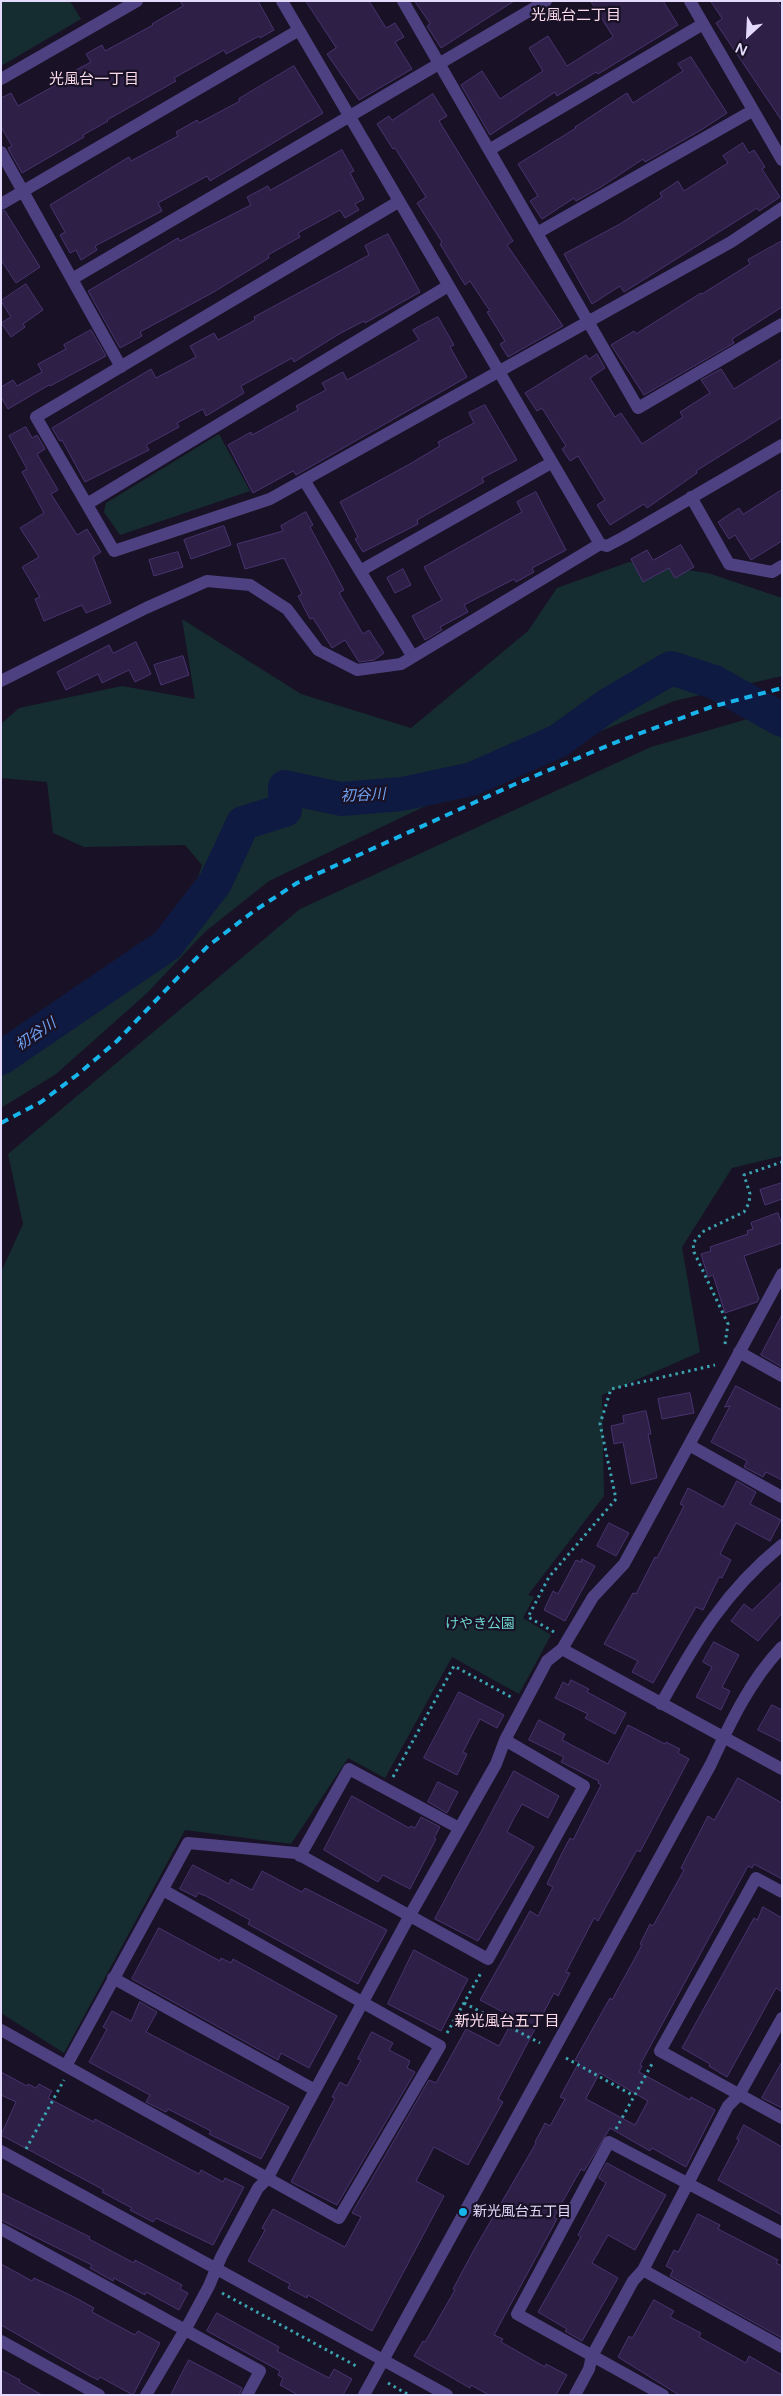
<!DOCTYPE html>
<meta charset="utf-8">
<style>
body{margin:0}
#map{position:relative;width:783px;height:2396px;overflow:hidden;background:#191226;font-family:"Varela Round",sans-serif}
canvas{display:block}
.frame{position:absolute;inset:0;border:2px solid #e3dafc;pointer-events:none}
.north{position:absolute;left:723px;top:10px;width:50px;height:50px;-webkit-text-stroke:4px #191226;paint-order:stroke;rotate:205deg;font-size:14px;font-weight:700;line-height:20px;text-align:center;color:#e3dafc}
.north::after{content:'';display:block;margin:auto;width:18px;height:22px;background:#e3dafc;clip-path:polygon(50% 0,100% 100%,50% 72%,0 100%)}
</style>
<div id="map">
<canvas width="783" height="2396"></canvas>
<div class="frame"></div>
<div class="north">N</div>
</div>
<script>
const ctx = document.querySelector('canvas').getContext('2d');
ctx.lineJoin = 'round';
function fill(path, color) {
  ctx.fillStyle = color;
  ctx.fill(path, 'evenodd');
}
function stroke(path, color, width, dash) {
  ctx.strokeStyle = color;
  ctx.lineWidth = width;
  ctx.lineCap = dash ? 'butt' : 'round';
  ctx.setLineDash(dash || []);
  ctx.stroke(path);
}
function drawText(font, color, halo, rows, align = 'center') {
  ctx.font = font + ' "Varela Round","Noto Sans JP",sans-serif';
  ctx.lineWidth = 4.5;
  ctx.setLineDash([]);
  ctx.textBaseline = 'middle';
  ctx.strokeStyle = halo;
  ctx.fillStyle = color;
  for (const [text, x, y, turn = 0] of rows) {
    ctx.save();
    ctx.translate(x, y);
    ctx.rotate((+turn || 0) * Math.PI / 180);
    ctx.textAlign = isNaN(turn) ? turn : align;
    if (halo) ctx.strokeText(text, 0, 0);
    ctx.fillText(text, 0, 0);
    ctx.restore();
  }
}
fill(new Path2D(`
 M1 1H70L81 19 1 66Z
 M219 434 250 491 120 535 104 512 106 503Z
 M629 562 708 573 782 598V676L674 701 469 785 269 881 206 931 146 994 56 1074 1 1108V1037L93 990 156 943 190 903 202 865 185 845 84 847 53 833 47 782 1 778V724L19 708 122 686 195 699 182 619 301 694 411 728 528 631 557 588Z
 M782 709V1156L732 1168 682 1247 700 1352 602 1395 604 1496 528 1595 534 1597 523 1618 551 1635 519 1694 452 1657 385 1778 348 1758 291 1844 185 1830 64 2053 1 2013V1272L23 1224 8 1154 300 909 651 747Z`), '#152d30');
stroke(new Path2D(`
 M1 1058 167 945 215 883 243 823 285 810V787L341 799 402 794 472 779 558 741 608 705 671 668 714 682 782 720`), '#0f1a42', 34);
const building = new Path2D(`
 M180 1H258L274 30 260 38 259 36 226 54 224 50 174 78 176 81 107 120 108 121 83 135 84 137 22 173 8 148 12 146 1 127V98L11 93 18 106 63 81 61 78 91 62 86 54 102 45 105 51 153 25 152 24 183 6Z
 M306 1H369L386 28 395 23 404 37 395 42 412 69 359 100 327 54 336 48Z
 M415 1H514L441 48 427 26 430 24Z
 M591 1H663L678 25 598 74 596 72 557 96 555 92 490 135 461 85 482 71 500 99 543 71 529 48 548 36 567 66 613 37Z
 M711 1H777L782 8V121L716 23 722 19Z
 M691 57 727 113 701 130 645 162 643 159 601 187 576 201 574 198 542 219 530 201 538 196 518 164 576 128 575 127 627 93 633 103 683 71 678 64Z
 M294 66 323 113 210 181 207 176 158 203 162 211 95 246 97 250 81 260 76 250 70 253 60 235 65 232 50 205 129 157 131 161 178 136 176 132 197 120 199 123 240 101 239 99Z
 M433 94 447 116 439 121 513 241 507 245 563 326 508 357 500 344 505 341 487 312 490 311 470 281 465 285 440 244 442 242 417 203 426 197 395 148 393 149 377 124 389 116 392 120Z
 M743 143 749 153 754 150 765 167 762 169 780 197 759 211 757 208 624 292 620 286 592 304 564 254 620 224 662 197 660 193 678 181 684 191 728 163 723 156Z
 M342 150 354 171 350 173 364 199 355 204 359 210 345 218 340 210 298 233 300 237 268 255 269 258 212 293 140 332 142 336 120 348 88 291 178 238 180 241 251 205 247 197 268 186 270 190Z
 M5 211 40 267 16 283 1 260V212Z
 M388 234 420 292 365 323 364 321 339 334 294 362 292 358 241 386 244 393 206 416 203 409 177 423 179 427 146 445 149 450 85 482 62 440 60 441 52 428 151 369 156 378 196 357 190 346 214 333 218 340 255 320 254 317 369 255 365 246Z
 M782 241V307L732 339 734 343 644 395 611 345 634 331 636 334 701 293 702 294 750 264 748 260Z
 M26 284 43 310 23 324 25 327 11 337 1 323 11 317 1 301Z
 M438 317 454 345 450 347 467 377 296 475 293 471 253 493 228 445 251 432 252 435 298 410 296 406 326 390 322 383 343 372 347 380 419 340 413 330Z
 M91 330 106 356 50 386 49 385 8 409 1 397V387L13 380 17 386 42 372 38 364 66 349 64 345Z
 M597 354 605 368 590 378 615 417 621 413 642 444 683 417 680 412 710 393 701 380 721 369 734 389 782 359V417L696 471 697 473 647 508 644 504 610 525 597 505 605 500 578 456 570 461 562 449 566 446 542 408 537 411 525 393 586 355 589 359Z
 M485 405 517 460 482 478 484 482 417 520 418 524 363 552 355 539 358 537 340 502 408 465 440 446 438 442 474 423 469 413Z
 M26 427 32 438 37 435 45 449 37 454 58 490 51 494 77 535 87 529 101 552 93 557 111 603 86 613 82 605 44 621 35 599 40 597 22 567 39 557 20 528 44 513 22 472 27 469 9 436Z
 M782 490V541L751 560 735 535 729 539 718 522 739 508 743 514Z
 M536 492 566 550 532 568 534 572 516 582 514 579 464 605 468 612 440 627 442 630 425 640 412 616 442 600 424 567 522 512 517 502Z
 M306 512 313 525 310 527 344 590 339 593 363 634 369 630 384 653 374 660 359 662 345 640 332 648 313 618 310 619 298 596 302 594 284 558 245 569 237 544 283 531 281 526Z
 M224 526 231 545 191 559 184 540Z
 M681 545 694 567 675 578 669 568 643 582 631 559 647 550 653 560Z
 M178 552 183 567 154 576 149 560Z
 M403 569 411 585 395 593 387 578Z
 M136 642 151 674 135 682 129 670 102 683 98 674 66 690 57 672 109 645 113 653Z
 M183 656 189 675 161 685 154 665Z
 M782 1183V1199L765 1205 760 1190Z
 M778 1213 782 1225V1243L744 1256 759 1299 757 1302 725 1313 713 1275 708 1277 701 1254 711 1251 710 1247 748 1234 747 1231 753 1229 751 1223Z
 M782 1315V1367L761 1355Z
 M736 1386 782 1410V1480L766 1472 763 1477 744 1467 747 1461 711 1442 730 1406 725 1407Z
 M690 1393 694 1413 662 1419 658 1399Z
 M646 1411 651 1434H648L657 1478 631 1484 623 1442 614 1444 611 1426 624 1423 623 1416Z
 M737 1481 756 1492 750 1504 781 1520 770 1541 736 1523 720 1554 731 1560 722 1578 719 1577 703 1610 696 1607 653 1683 632 1672 638 1661 604 1644 633 1593 636 1594 655 1557 657 1558 684 1506 680 1504 688 1488 723 1507Z
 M609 1523 629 1533 616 1556 597 1546Z
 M582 1559 595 1566 565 1621 544 1610 553 1591 558 1594 576 1560 581 1562Z
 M782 1582V1613L758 1641 731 1621 744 1604 752 1610Z
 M714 1642 739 1655 722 1687 730 1691 721 1710 696 1697 712 1667 703 1662Z
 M571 1680 589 1689 587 1692 626 1713 615 1734 585 1718 588 1714 555 1698 563 1682 568 1685Z
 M459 1692 504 1715 497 1728 480 1719 463 1752 467 1754 457 1775 424 1758Z
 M772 1705 782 1710V1742L758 1730Z
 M539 1720 565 1734 562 1740 608 1764 628 1725 665 1744 666 1742 680 1749 678 1753 689 1759 640 1852 637 1850 598 1921 594 1918 566 1972 570 1973 558 1996 554 1993 498 2099 503 2102 468 2165 434 2147 416 2181 444 2196 372 2331 308 2295 307 2298 288 2288 290 2284 248 2261 265 2230 262 2228 273 2209 345 2247 361 2217 352 2213 429 2080 436 2083 466 2029 499 2046 514 2018 480 2000 530 1911 538 1916 553 1887 547 1884 561 1855 570 1838 573 1840 601 1785 598 1783 599 1781 561 1762 564 1757 529 1740Z
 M514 1771 559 1796 548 1818 522 1804 514 1818 507 1832 534 1847 478 1941 435 1919Z
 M738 1778 782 1803V1879L754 1864 752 1868 748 1866 640 2065 642 2066 639 2072 690 2100 691 2097 715 2110 686 2167 652 2148 650 2151 610 2128 584 2171 581 2169 554 2217 557 2219 494 2335 503 2339 501 2342 545 2367 546 2364 567 2375 556 2395H489L471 2385 470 2388 414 2356 423 2341 425 2342 455 2290 453 2289 475 2248 536 2143 535 2142 545 2123 550 2126 565 2099 560 2097 579 2062 575 2060 610 1998 612 2000 642 1945 640 1944 650 1924 653 1926 684 1870 681 1868 708 1816 714 1820ZM600 2073 648 2101 635 2125 586 2099Z
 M438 1782 458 1792 447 1813 428 1802Z
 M352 1796 409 1828 411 1826 415 1828 421 1817 440 1827 434 1838 436 1839 410 1889 383 1875 378 1882 324 1850Z
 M193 1865 229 1884 231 1879 252 1890 262 1871 302 1892 305 1888 387 1930 358 1984 248 1924 250 1920 206 1896 198 1893 196 1897 180 1889Z
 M763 1907 782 1918V1992L776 1988 727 2077 709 2066 710 2064 682 2048 754 1918 757 1920Z
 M159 1928 220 1961 221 1958 231 1963 233 1959 337 2016 309 2068 281 2053 278 2060 132 1979Z
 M414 1950 468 1979 441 2031 388 2004Z
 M140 2002 157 2012 146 2032 289 2107 261 2159 209 2134 211 2131 168 2109 166 2112 146 2102 150 2095 89 2062 107 2029 103 2027 112 2011 131 2021Z
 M372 2032 393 2043 389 2050 410 2061 407 2068 415 2072 337 2205 291 2182 335 2098 332 2097 340 2082 347 2086 361 2060 358 2059Z
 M782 2062V2108L762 2098Z
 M1 2072 27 2086 28 2084 36 2088 39 2084 52 2091 48 2098 94 2122 95 2119 199 2174 201 2170 223 2182 225 2178 244 2187 213 2245 156 2218 153 2222 130 2210 132 2208 102 2192 104 2190 1 2135 16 2102 1 2095Z
 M744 2125 782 2147V2215L718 2180 739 2140 737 2139Z
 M607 2163 666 2195 635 2250 608 2235 592 2263 618 2278 582 2341 565 2331 567 2329 538 2312 581 2237 578 2235 606 2183 599 2178Z
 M1 2193 90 2237 89 2239 134 2263 135 2260 182 2285 180 2289 188 2293 179 2310 146 2292 145 2295 114 2278 113 2281 90 2268 92 2265 1 2220Z
 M698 2214 720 2225 718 2229 778 2260 776 2263 782 2266V2338L670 2276 673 2270 666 2266 674 2250 678 2252Z
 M1 2264 32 2281 34 2278 72 2296 94 2308 92 2312 135 2335 138 2331 160 2343 133 2395 100 2377 98 2380 88 2375 1 2325Z
 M654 2300 674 2311 670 2317 701 2333 699 2337 746 2363 749 2356 782 2375V2395H679L618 2357 629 2336 632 2338Z
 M217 2313 279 2347 277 2351 329 2378 334 2369 352 2379 343 2395H298L280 2385 283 2378 278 2375 280 2371 207 2331Z
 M189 2360 242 2388 239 2395H171Z
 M1 2370 20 2380 19 2382 42 2395H1Z`);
fill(building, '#2d1f46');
stroke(building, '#493370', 1);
stroke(new Path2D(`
 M725 1344 728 1324 694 1252 693 1243 704 1231 744 1212 749 1203 750 1194 744 1175 782 1162
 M554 1632 528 1617 549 1577 616 1499 600 1424 611 1389 715 1365
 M393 1777 454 1666 511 1697
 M464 2003 540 2043
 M447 2033 482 1971
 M566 2058 634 2096
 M616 2129 653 2062
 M26 2149 64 2080
 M222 2293 358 2367
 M388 2383 409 2395`), '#3ba4b0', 3, [2.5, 4]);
stroke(new Path2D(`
 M282 1 600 544 607 546 624 537 782 445
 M403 1 638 408 782 324
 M690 1 782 160
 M1 79 137 1
 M489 150 703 24
 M1 152 121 367
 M398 202 36 417 114 551 270 499 731 242 782 208
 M1 204 299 30
 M537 233 752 111
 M72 279 546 1
 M304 480 413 657
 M691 497 729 564 772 572 782 566
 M87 504 448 286
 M360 571 551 463
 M1 681 146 608 207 581 250 585 287 609 318 650 357 670 401 664 600 544
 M739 1352 782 1376
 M689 1445 782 1497
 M562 1649 593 1597 624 1564 782 1274
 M661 1704C696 1641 725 1591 782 1545
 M300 1856 349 1769 459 1828
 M782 1892 756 1878 660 2051 782 2118
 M113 1978 315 2090
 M1 2030 339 2218 440 2046 163 1890
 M66 2066 188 1843 296 1853 488 1959 584 1786 505 1740
 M1 2151 447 2395
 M1 2229 260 2371 247 2395
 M643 2270 782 2347
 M1 2341 99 2395
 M146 2395 189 2323 209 2286 221 2257 258 2188 267 2179 410 1915 496 1764 505 1740 547 1661 562 1649 782 1769
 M364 2395 711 1764C730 1723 751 1679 782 1647
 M575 2395 589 2369 592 2356 633 2281 643 2270 728 2106 739 2095 782 2018
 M663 2395 517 2314 609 2142 782 2233`), '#4d4181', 12);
stroke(new Path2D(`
 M1 1123 41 1102 77 1075 117 1041 208 946 254 911 297 883 513 785 614 743 711 707 782 688`), '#17b5eb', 4, [8, 6]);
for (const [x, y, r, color] of [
 [463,2212,5,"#17b5eb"]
]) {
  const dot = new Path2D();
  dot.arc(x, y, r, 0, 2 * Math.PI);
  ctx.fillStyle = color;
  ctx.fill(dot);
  stroke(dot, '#191226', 2);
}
drawText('14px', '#6cd6cc', '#191226', [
 ["けやき公園",480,1624]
]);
drawText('14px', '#e3dafc', '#191226', [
 ["新光風台五丁目",473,2212]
], 'left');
drawText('15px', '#fcdceb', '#191226', [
 ["光風台二丁目",576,16],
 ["光風台一丁目",94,80],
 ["新光風台五丁目",507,2022]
]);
drawText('italic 15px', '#71a3f3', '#191226', [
 ["初谷川",363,796,-3],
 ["初谷川",36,1035,-34]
]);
</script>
